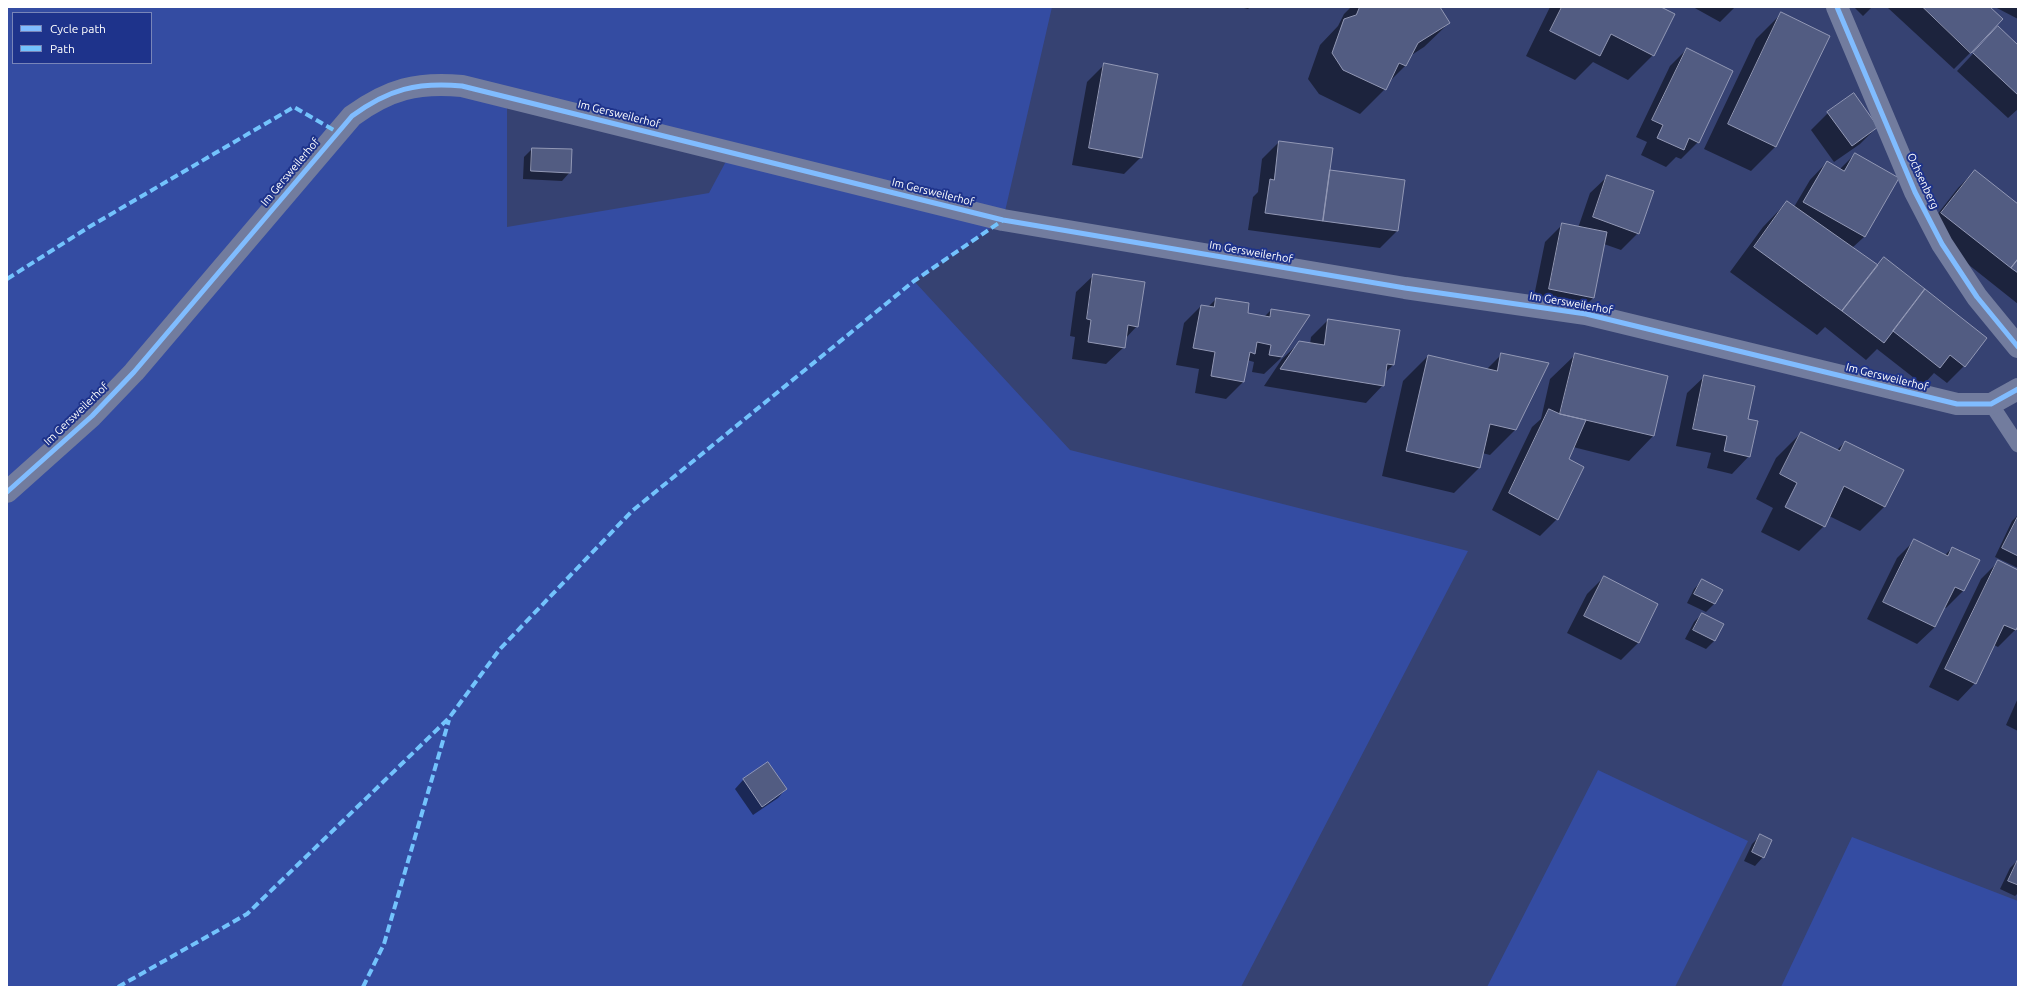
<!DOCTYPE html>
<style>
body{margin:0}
#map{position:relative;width:2025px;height:994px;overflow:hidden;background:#364272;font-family:Ubuntu,sans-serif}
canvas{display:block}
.frame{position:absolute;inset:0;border:8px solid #fff;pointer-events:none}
.legend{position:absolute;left:12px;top:12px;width:140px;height:52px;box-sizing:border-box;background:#1e338b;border:1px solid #7885b9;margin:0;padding:5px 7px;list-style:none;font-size:12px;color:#fff}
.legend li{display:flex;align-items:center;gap:8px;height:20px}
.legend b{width:20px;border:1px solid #7885b9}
</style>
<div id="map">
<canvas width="2025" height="994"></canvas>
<div class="frame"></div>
<ul class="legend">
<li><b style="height:5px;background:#80bcff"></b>Cycle path</li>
<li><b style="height:5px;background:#73c3fd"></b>Path</li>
</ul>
</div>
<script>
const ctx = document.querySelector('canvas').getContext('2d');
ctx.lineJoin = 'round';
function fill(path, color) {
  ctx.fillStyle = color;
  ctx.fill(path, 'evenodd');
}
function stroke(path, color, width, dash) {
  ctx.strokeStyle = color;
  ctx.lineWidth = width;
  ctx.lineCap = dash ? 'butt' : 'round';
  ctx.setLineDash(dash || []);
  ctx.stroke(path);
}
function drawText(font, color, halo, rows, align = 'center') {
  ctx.font = font + ' Ubuntu,sans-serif';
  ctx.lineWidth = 4;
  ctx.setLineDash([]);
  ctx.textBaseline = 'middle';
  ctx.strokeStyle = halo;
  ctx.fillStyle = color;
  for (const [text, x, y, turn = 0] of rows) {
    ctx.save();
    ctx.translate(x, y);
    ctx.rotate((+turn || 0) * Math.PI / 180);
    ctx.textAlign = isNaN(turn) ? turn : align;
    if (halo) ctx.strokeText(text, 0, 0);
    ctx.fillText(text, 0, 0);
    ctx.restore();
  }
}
fill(new Path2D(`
 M7 7H1052L1003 220 914 281 1070 450 1468 551 1241 987H7ZM13 13H151V63H13ZM507 98 731 152 709 193 507 227Z
 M1598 770 1748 841 1675 987H1487Z
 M1852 837 2018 901V987H1781Z`), '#344ca2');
fill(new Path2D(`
 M1240 7H1250L1248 9Z
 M1351 7H1439L1449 23 1424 47 1410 56 1405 66 1389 82 1385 89 1360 114 1319 94 1308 79 1320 45 1338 26 1344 14Z
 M1550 7H1659L1653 55 1628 80 1593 62 1575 80 1526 56Z
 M1693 7H1735L1720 22Z
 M1854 7H1872L1863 16Z
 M1988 7 1971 52 1954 69 1888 8Z
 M1995 7H2018V19Z
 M1781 14 1776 146 1751 171 1704 149 1756 39Z
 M1981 45 2018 46V109L2008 118 1957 71Z
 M1687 49 1698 142 1681 159 1676 157 1666 167 1641 155 1647 142 1636 137 1670 66Z
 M1104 65 1141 157 1124 174 1072 165 1087 82Z
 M1828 113 1877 127 1860 144 1834 162 1811 130Z
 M1279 142 1329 171 1404 181 1397 231 1380 248 1248 230 1253 197 1258 192 1262 159Z
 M532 149 570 172 562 181 523 179 524 157Z
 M1855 154 1898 178 1864 237 1852 248 1964 366 1947 383 1934 373 1923 385 1877 349 1866 360 1825 327 1817 335 1730 272 1763 227 1787 202 1794 207 1810 180 1827 162 1839 170Z
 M1975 171 2018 205V304L1925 230 1958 188Z
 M1608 176 1638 233 1621 250 1604 244 1593 298 1576 315 1532 306 1545 242 1562 225 1578 228 1590 193Z
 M1094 275 1137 326 1125 339 1124 347 1106 364 1072 359 1075 337 1070 336 1076 292Z
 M1216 299 1246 314 1264 317 1271 310 1282 357 1264 374 1252 372 1254 362 1247 360 1243 382 1226 399 1195 393 1199 369 1176 365 1184 323 1201 306 1208 307Z
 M1328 320 1393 365 1385 373 1383 385 1366 403 1264 386 1282 359 1300 342 1310 344 1311 337Z
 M1502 354 1515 430 1490 455 1482 453 1479 468 1454 493 1382 476 1403 381 1428 356 1486 370Z
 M1575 355 1653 436 1629 461 1573 447 1568 459 1557 519 1540 536 1492 510 1532 427 1541 419 1550 379Z
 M1705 376 1746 419 1749 456 1732 474 1707 468 1711 453 1676 446 1687 393Z
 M1801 433 1837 450 1845 442 1885 506 1860 531 1829 516 1824 526 1799 551 1761 532 1773 508 1756 499 1776 458Z
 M2018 515V568L1995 557 2012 521Z
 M1914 541 1945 555 1952 548 1963 591 1946 608 1944 607 1935 627 1917 644 1867 619 1897 558Z
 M1998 562 2018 571V623L2015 630 1998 647 1994 645 1975 683 1958 701 1929 687 1981 579Z
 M1604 577 1657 604 1638 643 1621 660 1567 633 1587 594Z
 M1702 581 1721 590 1714 604 1706 612 1687 603 1694 589Z
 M1702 614 1722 624 1714 641 1706 649 1685 639 1694 622Z
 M2018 698V731L2006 725Z
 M768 763 786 789 778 798 753 815 735 789 743 780Z
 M1760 836 1763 857 1755 866 1744 861 1752 844Z
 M2018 860V893L2015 896 2000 889 2010 868Z`), '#0007');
const building = new Path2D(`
 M1360 7H1440L1450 23 1418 43 1406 66 1399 63 1386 90 1343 70 1332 53 1344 19 1356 15Z
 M1562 7H1661L1675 14 1654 56 1611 34 1600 56 1550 31Z
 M1923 7H1990L2003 19 1971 53Z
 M1781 12 1830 36 1776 147 1728 124Z
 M1998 26 2018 45V95L1973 53Z
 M1687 48 1733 71 1699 143 1689 138 1684 150 1657 138 1663 125 1652 120Z
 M1104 63 1158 74 1142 158 1089 148Z
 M1854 93 1878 127 1852 146 1827 112Z
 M1279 141 1333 148 1323 221 1265 213 1270 179 1274 180Z
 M532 148 572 149 571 173 531 171Z
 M1855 153 1899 178 1865 237 1803 202 1827 161 1844 171Z
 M1330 170 1405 180 1398 231 1323 221Z
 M1975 170 2018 204V259L2011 268 1941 213Z
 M1607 175 1654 191 1639 234 1593 217Z
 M1787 201 1878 265 1842 311 1754 247Z
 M1562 223 1607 232 1594 298 1549 289Z
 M1884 257 1925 289 1884 343 1842 311Z
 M2018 259V273L2011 268Z
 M1093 274 1145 282 1138 327 1128 325 1125 348 1088 342 1091 320 1087 319Z
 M1925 289 1987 338 1965 367 1950 355 1940 368 1893 331Z
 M1216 298 1249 303 1248 313 1270 317 1271 309 1310 315 1282 357 1269 355 1271 345 1257 342 1255 354 1250 352 1244 382 1211 376 1215 352 1193 348 1201 305 1214 307Z
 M1328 319 1400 330 1394 365 1387 364 1384 386 1280 369 1299 341 1324 345Z
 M1501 353 1549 363 1516 430 1490 424 1480 468 1406 451 1428 355 1497 371Z
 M1575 353 1668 376 1654 436 1560 414Z
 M1704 375 1755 386 1748 419 1758 421 1750 457 1724 451 1727 436 1693 429Z
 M1549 409 1560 414 1586 420 1569 459 1584 467 1558 520 1509 493Z
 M1801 432 1840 451 1845 441 1904 470 1885 507 1844 486 1825 527 1785 507 1797 483 1780 474Z
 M2018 516V556L2002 548Z
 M1914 539 1948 556 1952 547 1980 560 1964 591 1955 587 1935 627 1883 602Z
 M1998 560 2018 570V626L2016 630 2004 625 1976 684 1945 669Z
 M1604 576 1658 604 1639 643 1584 616Z
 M1702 579 1723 590 1715 604 1694 594Z
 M1702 613 1724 624 1715 641 1693 630Z
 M768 762 787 789 762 807 743 779Z
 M1760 834 1772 840 1764 858 1752 852Z
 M2018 859V885L2008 881Z`);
fill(building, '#525c82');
stroke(building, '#9298b5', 1);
stroke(new Path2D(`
 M1991 404 2018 445`), '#727c9e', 15);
stroke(new Path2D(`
 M1837 7 1915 192 1942 244 1977 297 2018 347`), '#727c9e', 22);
stroke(new Path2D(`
 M7 492 92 416 134 372 352 116C389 89 417 82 462 86L1003 220 1405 288 1586 314 1957 404H1991L2018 389`), '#727c9e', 22);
stroke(new Path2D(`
 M7 279 89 227 294 107 337 132
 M118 987 247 914 449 718 500 649 632 511 914 281 1003 220
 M363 987 384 944 449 720`), '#73c3fd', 4, [8, 4]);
stroke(new Path2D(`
 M1837 7 1915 192 1942 244 1977 297 2018 347
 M7 492 92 416 134 372 352 116C389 89 417 82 462 86L1003 220 1405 288 1586 314 1957 404H1991L2018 389`), '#80bcff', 5);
drawText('11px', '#fff', '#1e338b', [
 ["Im Gersweilerhof",619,114,14],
 ["Im Gersweilerhof",290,172,-50],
 ["Ochsenberg",1923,181,65],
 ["Im Gersweilerhof",933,192,14],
 ["Im Gersweilerhof",1251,252,10],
 ["Im Gersweilerhof",1571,303,10],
 ["Im Gersweilerhof",1887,377,14],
 ["Im Gersweilerhof",76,414,-44]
]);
</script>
